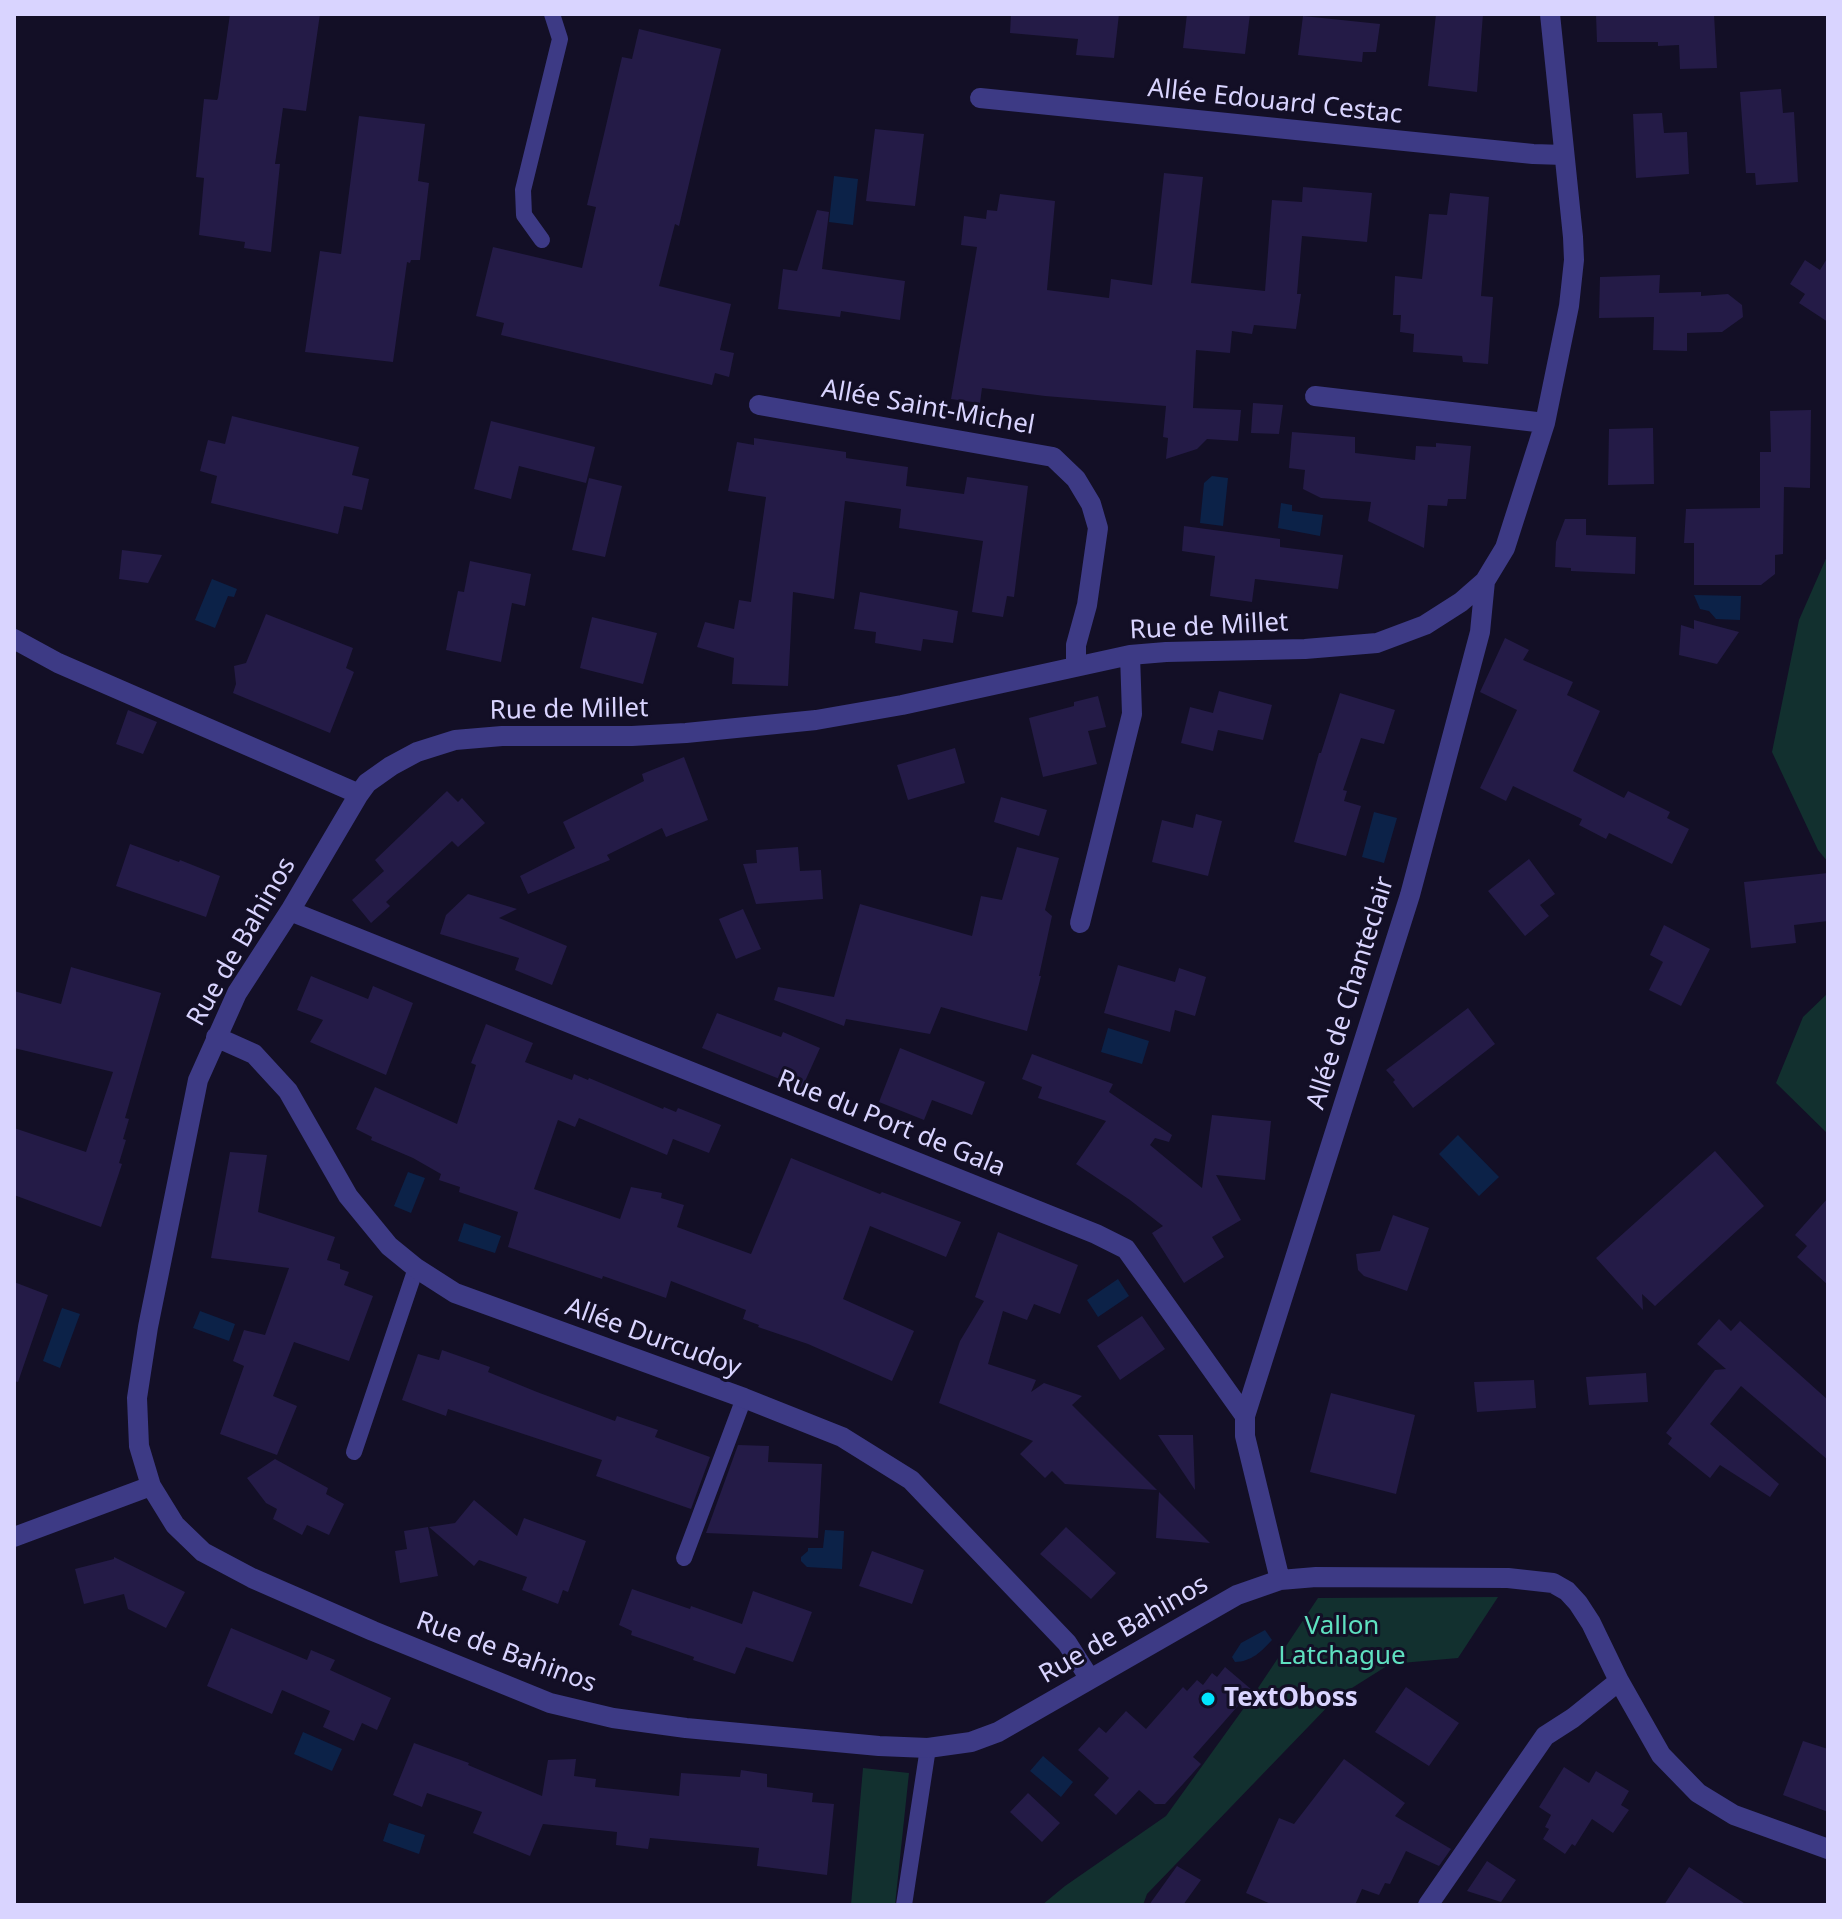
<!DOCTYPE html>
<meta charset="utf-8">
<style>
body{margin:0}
#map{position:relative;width:1842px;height:1919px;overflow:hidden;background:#130f26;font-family:"Noto Sans",sans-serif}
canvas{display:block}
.frame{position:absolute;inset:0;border:16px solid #d9d4ff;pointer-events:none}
</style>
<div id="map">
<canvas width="1842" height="1919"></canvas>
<div class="frame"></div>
</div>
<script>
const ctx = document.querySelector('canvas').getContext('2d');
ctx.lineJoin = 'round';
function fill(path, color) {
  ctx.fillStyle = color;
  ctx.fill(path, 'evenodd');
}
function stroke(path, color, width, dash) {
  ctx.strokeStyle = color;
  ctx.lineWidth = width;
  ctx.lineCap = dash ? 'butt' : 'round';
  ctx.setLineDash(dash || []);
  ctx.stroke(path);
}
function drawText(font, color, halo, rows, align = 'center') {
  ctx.font = font + ' "Noto Sans",sans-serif';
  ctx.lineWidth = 6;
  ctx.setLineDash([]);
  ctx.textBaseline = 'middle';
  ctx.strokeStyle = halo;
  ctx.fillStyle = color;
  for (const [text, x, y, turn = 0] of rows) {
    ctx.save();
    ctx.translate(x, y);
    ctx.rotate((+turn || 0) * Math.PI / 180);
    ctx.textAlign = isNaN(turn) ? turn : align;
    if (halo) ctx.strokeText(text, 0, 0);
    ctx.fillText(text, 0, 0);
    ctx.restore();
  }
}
fill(new Path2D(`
 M1828 554V862L1818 850 1772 752 1799 620Z
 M1828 993V1134L1776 1083 1803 1017Z
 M1498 1597 1458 1658 1390 1664 1336 1698 1147 1894 1143 1905H1042L1065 1886 1166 1816 1254 1694 1318 1598Z
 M863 1768 909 1773 895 1905H851Z`), '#12302f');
fill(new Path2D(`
 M834 176 858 179 853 225 829 222Z
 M1212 476 1228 478 1223 526 1200 523 1204 483Z
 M1281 503 1292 505V511L1323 515 1320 536 1278 528Z
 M212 579 237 589 234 597 228 596 215 628 195 620Z
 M1694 595 1741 596 1740 620 1716 619 1709 611 1700 609Z
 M1374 812 1397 818 1384 863 1362 857Z
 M1108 1028 1149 1041 1142 1064 1101 1052Z
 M1458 1135 1499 1177 1479 1196 1439 1154Z
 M408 1172 425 1178 411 1213 394 1206Z
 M464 1223 501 1236 495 1253 458 1241Z
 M1118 1279 1129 1296 1098 1317 1087 1300Z
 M62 1308 80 1314 60 1368 43 1361Z
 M200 1311 235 1324 229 1341 193 1328Z
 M825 1530 844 1531 842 1569 807 1567 801 1561V1557L808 1551V1548H823Z
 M1265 1630 1272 1640C1262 1651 1251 1662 1235 1662L1232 1657 1241 1643Z
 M303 1732 342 1749 332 1771 294 1754Z
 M1043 1756 1073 1782 1061 1797 1030 1771Z
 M389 1823 425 1835 419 1854 383 1841Z`), '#0c2248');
fill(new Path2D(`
 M230 14H320L306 111 283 108 275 164H280L271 252 244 248 245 242 199 235 204 178 196 177 204 99 217 100 218 98Z
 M1011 14H1119L1114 58 1076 55 1078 39 1010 33Z
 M1187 14H1250L1245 54 1183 48Z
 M1436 14H1483L1477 92 1428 86Z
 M1596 14H1714L1717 68 1680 69 1679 45 1658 46V42H1597Z
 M1303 16 1380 24 1376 52H1363L1362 62 1298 55Z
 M639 29 721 49 679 226 675 224 659 286 731 304 720 350 734 353 729 377 715 373 712 385 501 335 504 323 476 316 493 247 582 268 596 207 587 205 605 130 622 57 632 59Z
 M1781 89 1783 113 1794 112 1798 182 1756 185 1755 173H1746L1740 92Z
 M1662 113 1664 133 1687 132 1689 174 1636 178 1633 114Z
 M359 116 425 124 418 181 429 183 420 260H411L410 263 407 262 393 362 305 352 320 251 341 254Z
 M875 129 924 134 915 206 866 201Z
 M1164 173 1203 177 1191 283 1265 291 1272 200 1302 202 1303 187 1372 193 1367 242 1302 236 1297 294H1301L1296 329 1254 325 1252 334 1232 331 1230 353 1196 350 1193 408 1241 410 1238 441 1207 439 1197 449 1166 459 1168 438 1163 437 1166 406 1045 396 982 388 980 403 951 399 977 247 961 245 964 216 986 219 987 210 997 211 1000 194 1055 201 1047 290 1109 298 1111 279 1152 285Z
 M1450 193 1489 197 1481 296 1493 297 1488 364 1463 362 1462 356 1413 352 1414 334 1400 332 1401 315H1393L1395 276 1422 279 1429 214 1447 215Z
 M817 210 829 212 822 269 905 281 900 320 841 311 840 317 778 309 783 269 797 271Z
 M1828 257V322L1799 303 1805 294 1790 284 1805 260 1820 270Z
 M1660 275 1659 293 1701 292V296L1728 294 1742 305 1743 317 1722 332 1687 333V351L1653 350 1654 317 1599 318 1600 277Z
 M1253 403 1283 405 1279 434 1251 433Z
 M1811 410 1810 488 1784 487 1783 554 1775 555V574L1761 585H1694V543H1684L1686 509 1760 508V452H1771L1770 411Z
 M232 416 359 447 352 475 369 479 362 510 344 506 338 534 211 503 217 476 200 471 208 440 225 444Z
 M491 421 595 447 586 483 519 466 511 499 474 489Z
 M1653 428 1654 484 1608 485 1609 429Z
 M1292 432 1355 437V453L1415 460 1416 446 1436 447V443L1471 446 1466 499H1448L1447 506 1428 505 1424 548 1368 521 1371 502 1321 498 1303 489 1305 470 1289 468Z
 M754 438 846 452V458L908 467 906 486 964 494 967 477 1028 486 1014 597 1007 596 1003 617 972 612 983 541 899 528 901 509 845 501 834 599 793 592 788 686 732 684 734 658 697 647 705 622 734 629 739 600 751 602 766 497 728 491 737 442 754 445Z
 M589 478 622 486 605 557 572 550Z
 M1565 519H1586V535L1636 537 1635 574 1571 571V568L1555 567 1556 542Z
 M1184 526 1280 539V547L1343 555 1338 589 1255 579 1252 602 1210 596 1215 556 1182 551Z
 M122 550 162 555 148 583 119 579Z
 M470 561 531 574 525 606 512 603 501 662 446 650 458 591 464 592Z
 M860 592 958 611 953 643 923 639 921 651 875 643 876 632 854 629Z
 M266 614 353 648 346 668 354 672 330 733 233 693 236 684 234 666 246 663Z
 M592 617 657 633 643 684 580 668Z
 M1694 620 1739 632 1717 664 1679 655 1681 625 1694 629Z
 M1505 638 1529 650 1523 660 1573 682 1567 695 1600 711 1573 771 1624 798 1628 791 1670 812 1667 818 1689 829 1672 864 1609 833 1606 839 1579 825 1582 819 1513 786 1506 801 1480 788 1517 710 1480 692Z
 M1219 691 1272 705 1263 740 1218 730 1213 751 1181 743 1190 707 1213 713Z
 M1340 693 1395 710 1384 744 1361 738 1343 790 1347 791 1344 801 1361 806 1346 856 1294 842 1319 753H1321Z
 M1098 696 1106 727 1088 731 1097 764 1043 777 1029 718 1074 706V702Z
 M128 710 157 722 143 754 116 744Z
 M955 748 965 783 908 800 897 765Z
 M684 757 708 820 666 837 662 828 607 855 610 860 528 894 520 876 575 848 563 822 644 781 642 774Z
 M447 791 458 802 462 798 485 823 458 847 452 841 386 902 390 906 371 923 352 900 384 871 375 860Z
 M1001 797 1047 810 1039 836 994 822Z
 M1196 814 1222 821 1208 876 1152 862 1162 820 1193 828Z
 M130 844 179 862 180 860 220 876 206 917 116 886Z
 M798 847 800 871 821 870 823 899 756 904 743 864 757 863 756 850Z
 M1017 847 1059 858 1045 910 1052 916 1039 976H1041L1027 1031 941 1007 930 1034 846 1019 844 1026 774 1000 778 987 834 997 860 904 972 936 981 896 1002 900Z
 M1529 859 1555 894 1540 905 1549 916 1525 936 1488 891Z
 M1828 873V921L1794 925 1796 943 1751 948 1744 882Z
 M468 894 517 909 499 918 567 946 552 985 515 970 519 958 440 934 446 915Z
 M743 909 761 949 736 959 719 919Z
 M1664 925 1710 949 1681 1006 1649 990 1663 962 1650 955Z
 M1118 965 1175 982 1179 968 1206 977 1195 1016 1175 1010 1170 1032 1104 1013Z
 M71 967 161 993 125 1118 129 1119 123 1139 126 1140 119 1163 122 1164 101 1227 14 1195V1128L86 1152 113 1072 14 1048V991L61 1004Z
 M311 976 368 999 373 986 413 1003 386 1075 310 1042 323 1020 297 1010Z
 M1468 1008 1495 1044 1413 1108 1393 1082 1395 1080 1386 1070Z
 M717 1013 781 1037 783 1032 820 1048 802 1088 702 1048Z
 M486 1024 533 1043 525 1062 572 1080 574 1074 588 1080 589 1078 663 1109 664 1107 676 1112 678 1108 721 1125 709 1153 673 1139 667 1155 579 1118 575 1127 558 1120 534 1189 620 1219 631 1187 662 1193 661 1198 684 1205 677 1227 751 1254 791 1158 880 1194 882 1192 961 1222 946 1257 870 1226 843 1299 914 1331 892 1381 808 1344 758 1327 759 1325 743 1319 746 1310 671 1281 666 1298 603 1276 602 1279 508 1247 518 1212 459 1192 460 1187 439 1180 441 1174 413 1158 371 1140 372 1137 356 1129 375 1087 457 1124 476 1065 471 1063Z
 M900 1048 985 1082 972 1115 932 1100 924 1120 879 1102Z
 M1032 1054 1113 1084 1109 1092 1172 1135 1169 1142 1155 1138 1150 1145 1202 1188 1212 1115 1271 1121 1265 1180 1216 1175 1241 1220 1212 1237 1224 1257 1184 1283 1152 1233 1163 1226 1130 1200 1076 1164 1106 1121 1038 1098 1042 1087 1022 1079Z
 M1715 1151 1764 1206 1655 1306 1642 1294 1643 1310 1596 1258Z
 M230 1152 267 1155 258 1212 335 1237 327 1260 340 1264V1269L349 1272 344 1285 373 1296 349 1361 294 1342 273 1396 297 1406 277 1455 220 1434 244 1366 233 1361 244 1330 265 1335 289 1268 211 1258Z
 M1828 1198V1285L1797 1257 1807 1246 1795 1235Z
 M1393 1215 1429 1228 1407 1291 1364 1276 1358 1270 1356 1254 1380 1251Z
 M998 1232 1078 1265 1060 1314 1034 1304 1027 1320 1003 1311 988 1364 1036 1380 1031 1392 1044 1383 1082 1396 1072 1405 1157 1490 1065 1484 1052 1471 1045 1478 1020 1454 1033 1441 939 1403 960 1341 984 1301 975 1297Z
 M14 1282 48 1295 18 1382 14 1381Z
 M1142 1316 1165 1349 1120 1380 1097 1346Z
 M1719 1319 1731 1331 1740 1321 1828 1400V1460L1741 1386 1710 1424 1779 1484 1770 1497 1720 1465 1710 1478 1668 1444 1672 1438 1666 1433 1715 1370 1726 1369 1697 1344Z
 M442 1350 490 1367 488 1372 537 1392 615 1421 617 1416 658 1430 655 1437 710 1457 691 1509 596 1476 602 1460 448 1409 446 1416 402 1400 418 1354 439 1360Z
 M1646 1373 1648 1402 1589 1405 1586 1377Z
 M1534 1380 1536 1408 1477 1412 1474 1382Z
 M1331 1393 1415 1415 1396 1494 1310 1472Z
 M1158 1435H1193L1195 1490Z
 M738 1445 769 1446 768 1462 822 1464 818 1538 706 1533Z
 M275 1459 328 1488 326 1494 344 1504 329 1535 307 1525 302 1535 273 1519 277 1509 266 1503 247 1478Z
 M1159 1492 1210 1543 1156 1538Z
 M474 1500 517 1536 524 1518 586 1541 568 1592 563 1590 558 1604 522 1590 527 1577 479 1560 474 1566 429 1527 455 1523Z
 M428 1527 438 1576 400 1583 395 1551 407 1549 404 1531Z
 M1066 1527 1116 1573 1091 1599 1040 1554Z
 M872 1551 924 1570 912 1604 859 1586Z
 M114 1557 185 1592 166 1628 128 1609 124 1594 84 1604 75 1569 114 1559Z
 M632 1589 690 1609 691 1606 742 1624 753 1591 812 1612 793 1662 746 1647 735 1674 693 1660 694 1657 631 1635 632 1631 619 1625Z
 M231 1628 307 1660 311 1650 335 1660 330 1670 391 1698 377 1730 362 1723 354 1741 323 1727 330 1711 282 1690 272 1714 207 1686Z
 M1225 1667 1252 1690 1193 1757 1201 1764 1165 1804H1155L1139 1790 1116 1815 1094 1795 1109 1778 1078 1750 1099 1727 1106 1733 1126 1711 1146 1729 1183 1687 1187 1691 1197 1680 1203 1685 1212 1673 1217 1677Z
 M1406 1687 1459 1723 1429 1766 1375 1732Z
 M1803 1741 1828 1749V1812L1783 1795Z
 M414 1743 469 1763 468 1765 542 1796 548 1760 576 1759 574 1776 596 1779 595 1787 679 1796 681 1773 740 1777 741 1770 767 1774V1787L813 1793 812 1802 834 1804 827 1875 757 1866 759 1848 650 1838 648 1849 616 1845 617 1832 543 1824 530 1856 473 1833 482 1812 427 1793 422 1807 393 1795Z
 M1344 1759 1405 1803 1395 1816 1451 1849 1439 1866 1406 1851 1390 1884 1385 1883 1379 1895 1362 1889 1355 1905H1273L1246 1893 1279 1818 1294 1824Z
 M1564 1767 1589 1783 1596 1771 1629 1791 1621 1805 1629 1810 1613 1833 1592 1819 1575 1846 1572 1844 1565 1854 1543 1839 1549 1829 1545 1827 1551 1815 1539 1807Z
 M1028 1793 1060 1823 1042 1842 1010 1812Z
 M1487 1861 1516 1880 1501 1902 1467 1891Z
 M1177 1866 1201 1880 1183 1905H1149Z
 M1689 1867 1747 1905H1664Z`), '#241b47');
stroke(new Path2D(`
 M542 240 524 215 523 190 560 39 552 14
 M354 1452 416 1268
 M684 1558 744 1398
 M904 1905 928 1748`), '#3d3a85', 16);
stroke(new Path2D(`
 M980 98 1533 154 1564 155
 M1315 396 1545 423
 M759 405 1053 457 1076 479 1091 504 1098 528 1087 605 1076 645V666
 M14 639 58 663 359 794
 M290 911 1096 1234 1126 1249 1245 1416V1436L1280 1580
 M1080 923 1132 714 1130 655
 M216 1037 254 1054 288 1091 348 1196 389 1246 416 1268 455 1293 744 1398 842 1437 911 1480 1067 1643 1090 1679
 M1245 1416 1410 895 1480 632 1485 581
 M14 1537 151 1486
 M1619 1681 1661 1755 1698 1793 1734 1815 1828 1849
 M1428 1905 1545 1736 1573 1718 1619 1681 1591 1623 1578 1603 1567 1591 1553 1583 1508 1578 1316 1577 1280 1580 1237 1595 998 1732 971 1742 928 1748 879 1746 686 1728 613 1718 550 1703 373 1631 252 1578 203 1552 175 1525 151 1486 139 1446 137 1398 148 1327 198 1080 237 993 290 911 359 794 367 783 391 766 417 752 455 740 502 736H632L686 733 816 720 902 705 1130 655 1166 652 1305 649 1377 643 1425 625 1461 602 1485 581 1505 548 1545 423 1569 306 1574 260 1573 237 1550 14`), '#3d3a85', 20);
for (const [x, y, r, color] of [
 [1208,1699,8,"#00e5ff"]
]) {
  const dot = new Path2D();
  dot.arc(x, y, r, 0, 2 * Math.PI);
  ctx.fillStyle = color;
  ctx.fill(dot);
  stroke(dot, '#130f26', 3);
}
drawText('26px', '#d9d4ff', '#130f26', [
 ["Allée Edouard Cestac",1275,102,6],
 ["Allée Saint-Michel",928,408,10],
 ["Rue de Millet",1209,627,-3],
 ["Rue de Millet",569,710,-1],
 ["Rue de Bahinos",242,942,-60],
 ["Allée de Chanteclair",1351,993,-73],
 ["Rue du Port de Gala",891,1124,22],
 ["Allée Durcudoy",653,1338,20],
 ["Rue de Bahinos",1124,1630,-30],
 ["Rue de Bahinos",506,1653,20]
]);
drawText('26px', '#5fe0c0', '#130f26', [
 ["Vallon",1342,1627],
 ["Latchague",1342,1657]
]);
drawText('bold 26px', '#d9d4ff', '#130f26', [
 ["TextOboss",1224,1699]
], 'left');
</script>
